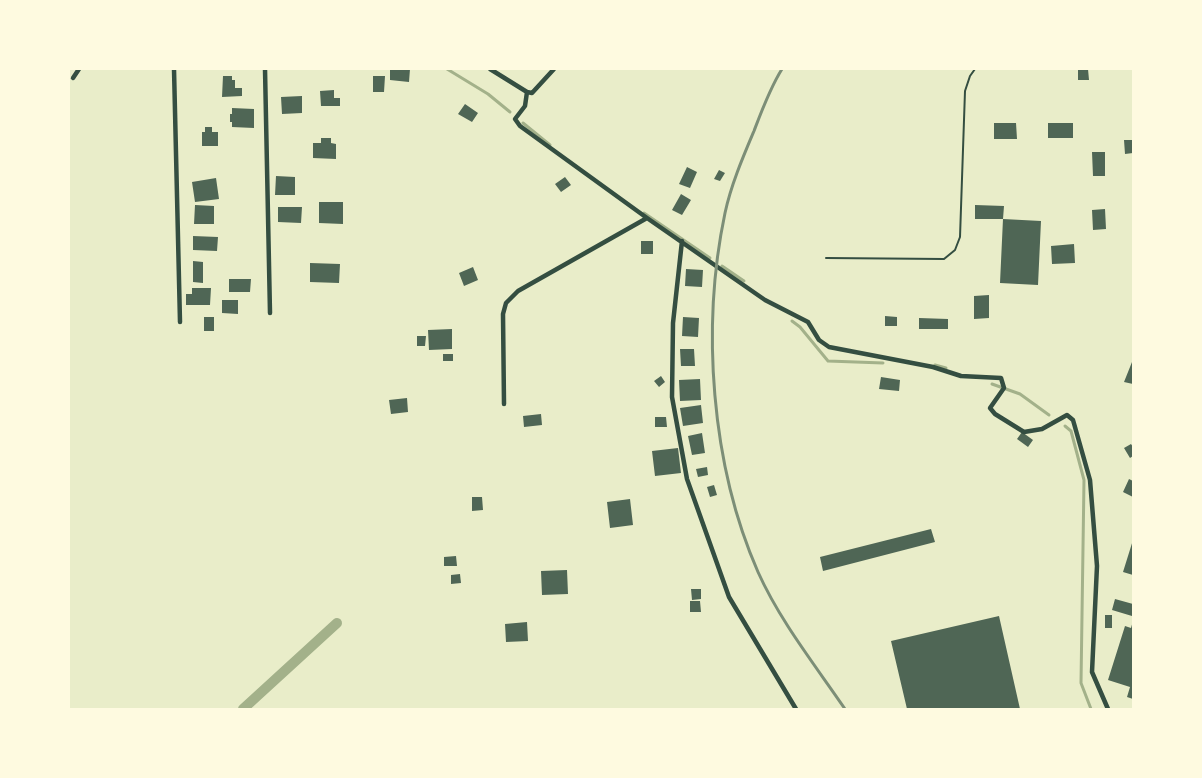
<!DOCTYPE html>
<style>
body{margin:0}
#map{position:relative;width:1202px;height:778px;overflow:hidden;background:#e9edc9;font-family:"PT Sans Narrow",sans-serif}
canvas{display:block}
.frame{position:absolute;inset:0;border:70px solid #fefae0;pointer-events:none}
</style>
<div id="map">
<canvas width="1202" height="778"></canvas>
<div class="frame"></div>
</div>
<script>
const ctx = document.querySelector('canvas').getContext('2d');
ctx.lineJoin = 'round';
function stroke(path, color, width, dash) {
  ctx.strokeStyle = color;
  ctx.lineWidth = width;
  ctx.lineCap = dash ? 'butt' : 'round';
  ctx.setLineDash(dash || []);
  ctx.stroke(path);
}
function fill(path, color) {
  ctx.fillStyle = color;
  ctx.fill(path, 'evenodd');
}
stroke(new Path2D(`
 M447 69 488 94 510 112
 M523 123 550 145
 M644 213 710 258
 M722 266 744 281
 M792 321 800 327 828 361 883 363
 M935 365 946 368
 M992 384 1020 394 1049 415
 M1065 426 1071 431 1084 480 1081 683 1091 709`), '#a3b18a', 3);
stroke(new Path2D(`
 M243 709 337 623`), '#a3b18a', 10);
fill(new Path2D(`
 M390 69H410L409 82 390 80Z
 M1078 69H1088L1089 80H1078Z
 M223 76H232V80H235V88H242V96L222 97Z
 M373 76H385L384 92H373Z
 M334 90V98H340V106H321L320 91Z
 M302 96V113L282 114 281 97Z
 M465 104 478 113 472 122 458 114Z
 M232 108 254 109V128L232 127V122H230V114H232Z
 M994 123H1016L1017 139H994Z
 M1048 123H1073V138H1048Z
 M205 127H212V132H218V146H202V132H205Z
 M321 138H331V143L336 144V159L313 158V143H321Z
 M1124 140H1133V153L1125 154Z
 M1092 152H1105V176H1093Z
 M687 167 697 172 690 188 679 184Z
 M719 170 725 173 720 181 714 179Z
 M276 176 295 177V195H275Z
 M565 177 571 185 561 192 555 184Z
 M216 178 219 199 195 202 192 182Z
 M681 194 691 200 682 215 672 210Z
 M319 202H343V224L319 223Z
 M195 205 214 206V224H194Z
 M975 205 1004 206 1003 219H975Z
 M278 207H302L301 223 278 222Z
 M1105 209 1106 229 1093 230 1092 210Z
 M1003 219 1041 221 1038 285 1000 283Z
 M193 236 218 237 217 251 193 250Z
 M641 241H653V254H641Z
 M1074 244 1075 263 1052 264 1051 246Z
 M193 261 203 262V283L193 282Z
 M310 263 340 264 339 283 310 282Z
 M473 267 478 280 464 286 459 273Z
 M686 269 703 270 702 287 685 286Z
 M229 279H251L250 292H229Z
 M192 288H211L210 305H186V294H192Z
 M989 295V318L974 319V296Z
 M222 300H238V314L222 313Z
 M885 316 897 317V326H885Z
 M204 317H214V331H204Z
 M683 317 699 318 698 337 682 336Z
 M919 318 948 319V329H919Z
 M452 329V349L429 350 428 330Z
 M417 336H426L425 346H417Z
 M680 349H694L695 366H681Z
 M443 354H453V361H443Z
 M1132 362H1133V384L1124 382Z
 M661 376 665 382 659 387 654 381Z
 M881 377 900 380 899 391 879 389Z
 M700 379 701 400 680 401 679 380Z
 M407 398 408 412 391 414 389 400Z
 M701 405 703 423 683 426 680 408Z
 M541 414 542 425 524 427 523 416Z
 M655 417H666L667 427H655Z
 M1022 432 1033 440 1028 447 1017 439Z
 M702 433 705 453 692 455 688 436Z
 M1131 444 1133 447V456L1130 458 1124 448Z
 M678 448 681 473 655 476 652 451Z
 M707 467 708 475 698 477 696 469Z
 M1129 479 1133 481V497L1123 492Z
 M714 485 717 495 710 497 707 487Z
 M472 497H482L483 510 472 511Z
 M630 499 633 525 610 528 607 502Z
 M931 529 935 542 823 571 820 557Z
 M1133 540V575L1123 572Z
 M456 556 457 566H444V557Z
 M567 570 568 594 542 595 541 571Z
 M460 574 461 583 451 584V575Z
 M691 589H701V599L692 600Z
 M1115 599 1133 604 1132 616 1112 610Z
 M690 601H700L701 612H690Z
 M1105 615H1112V628H1105Z
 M999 616 1020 709H907L891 641Z
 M1133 621V676L1132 681 1133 682V699L1127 697 1130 687 1108 680 1125 626 1131 628Z
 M527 622 528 641 506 642 505 624Z`), '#4f6655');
stroke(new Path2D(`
 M826 258 944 259 955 250 960 237 965 91 970 76 975 69`), '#344e41', 2);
stroke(new Path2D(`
 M174 69 180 322
 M265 69 270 313
 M490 69 527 92 532 93 554 69
 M73 78 79 69
 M527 92 525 106 515 119 520 126 647 218 765 300 808 322 819 340 829 347 933 367 961 376 1001 378 1004 388 990 408 995 414 1024 432 1042 429 1067 415 1073 420 1090 480 1097 566 1092 672 1108 709
 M682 241 673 323 672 397 687 479 729 597 796 709
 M504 404 503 314 506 303 518 291 647 218`), '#344e41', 4.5);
stroke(new Path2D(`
 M782 69C770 88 762 110 754 131 743 157 731 185 725 213 701 327 711 465 758 572 780 621 815 665 845 709`), '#7c8e77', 3);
</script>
